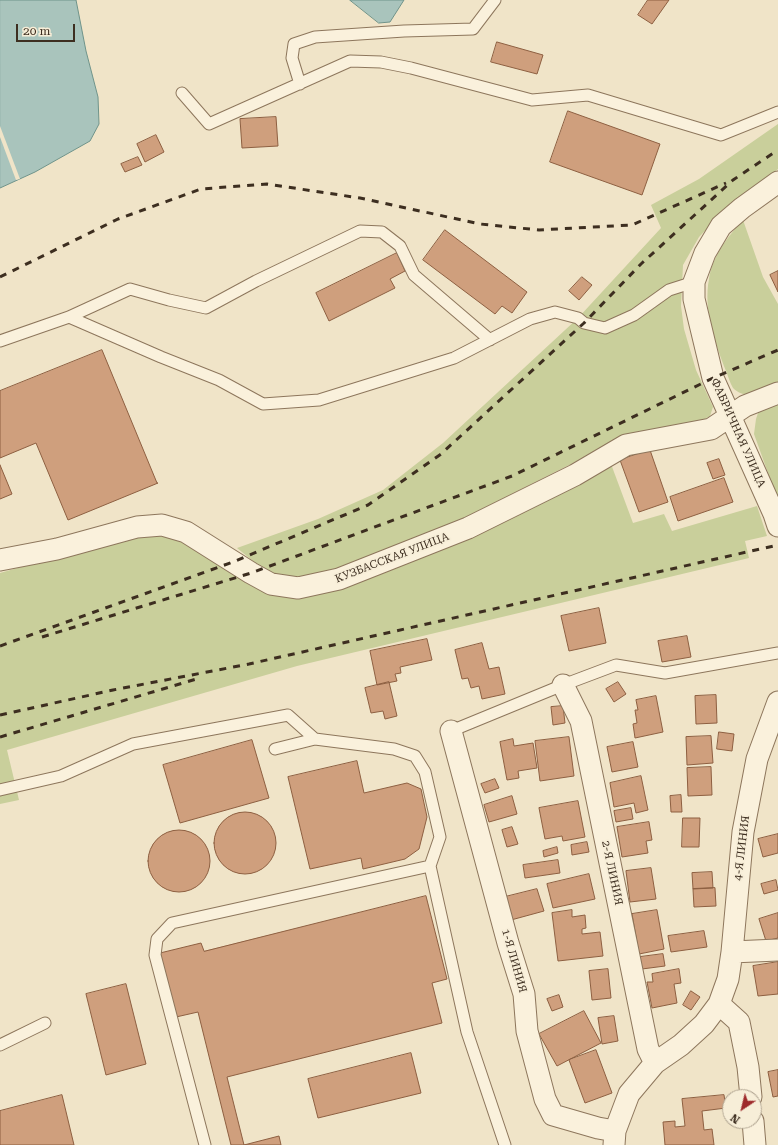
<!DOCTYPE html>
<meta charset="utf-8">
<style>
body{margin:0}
#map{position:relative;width:778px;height:1145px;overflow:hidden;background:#f0e4c8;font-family:"Roboto Serif",serif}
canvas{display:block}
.north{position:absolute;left:722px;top:1089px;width:40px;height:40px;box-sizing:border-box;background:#f7eed8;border:1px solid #ada18e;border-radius:50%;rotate:215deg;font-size:11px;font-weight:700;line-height:16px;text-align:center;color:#3d2e20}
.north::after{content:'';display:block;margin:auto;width:14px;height:18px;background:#9e2a2b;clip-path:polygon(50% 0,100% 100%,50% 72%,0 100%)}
.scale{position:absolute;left:16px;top:24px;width:59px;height:18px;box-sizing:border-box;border:2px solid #3d2e20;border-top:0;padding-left:5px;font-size:12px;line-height:14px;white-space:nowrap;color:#3d2e20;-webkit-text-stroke:3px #f7eed8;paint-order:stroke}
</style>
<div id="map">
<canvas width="778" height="1145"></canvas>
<div class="north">N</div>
<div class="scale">20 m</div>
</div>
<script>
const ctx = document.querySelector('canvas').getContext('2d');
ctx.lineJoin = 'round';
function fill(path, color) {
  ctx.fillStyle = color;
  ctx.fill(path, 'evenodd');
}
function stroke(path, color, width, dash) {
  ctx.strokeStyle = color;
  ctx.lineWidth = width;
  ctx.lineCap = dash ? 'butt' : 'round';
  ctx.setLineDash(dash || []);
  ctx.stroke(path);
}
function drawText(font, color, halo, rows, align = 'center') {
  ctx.font = font + ' "Roboto Serif",serif';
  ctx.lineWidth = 3.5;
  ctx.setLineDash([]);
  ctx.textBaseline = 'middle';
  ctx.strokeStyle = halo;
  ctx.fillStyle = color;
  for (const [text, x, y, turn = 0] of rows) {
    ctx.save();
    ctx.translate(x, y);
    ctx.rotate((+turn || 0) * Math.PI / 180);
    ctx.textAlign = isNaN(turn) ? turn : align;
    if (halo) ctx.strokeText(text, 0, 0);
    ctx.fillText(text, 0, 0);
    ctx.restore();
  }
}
fill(new Path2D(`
 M778 124V169L728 207 699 237 683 265 681 306 684 329 696 370 713 407 710 416 701 421 623 435 573 463 466 517 335 570 299 579 274 576 259 566 237 548 318 519 383 490 443 443 578 318 661 228 651 205 699 179Z
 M743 220 763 277 778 304V386C771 388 756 395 749 395 743 395 737 392 733 388 730 383 728 376 726 371 715 343 703 310 709 279 712 257 728 236 743 220Z
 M778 401V501L754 434 756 419 760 407Z
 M611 464 633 523 664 514 672 531 757 506 767 536 745 541 749 558 297 666 7 750 19 800 0 804V573L109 542 155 535 181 540 296 597Z`), '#c9cf9b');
const water = new Path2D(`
 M0 0H76L86 51 98 97 99 124 90 141 35 172 0 188Z
 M350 0H404L390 22 379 23Z`);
fill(water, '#a9c4bc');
stroke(water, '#6f938a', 1);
fill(new Path2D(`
 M0 126 20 179 16 180 0 137Z`), '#f0e4c8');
const building = new Path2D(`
 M648 0H669L652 24 638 15Z
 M497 42 543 55 537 74 491 62Z
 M568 111 660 144 642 195 550 162Z
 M276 117 278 146 242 148 240 119Z
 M156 135 164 152 145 162 137 144Z
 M138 157 142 165 125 172 121 164Z
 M445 230 527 292 512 313 502 306 495 314 423 260Z
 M397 253 405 271 390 279 395 288 329 321 316 293Z
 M778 271V292L770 275Z
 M582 277 592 285 579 300 569 291Z
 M102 350 157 483H158L68 520 36 443 0 458V391Z
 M650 450 668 502 639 512 620 460Z
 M719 459 725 475 713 479 707 463Z
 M0 465 12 494 0 499Z
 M724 478 733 502 678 521 670 497Z
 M599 608 606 643 569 651 561 616Z
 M687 636 691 657 662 662 658 641Z
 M427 639 432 660 400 667 401 673 395 674 397 681 377 685 370 651Z
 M482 643 489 669 499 667 505 694 482 699 479 686 471 688 468 678 462 679 455 650Z
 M389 682 397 716 385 719 383 711 371 713 365 688Z
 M618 682 626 694 614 702 606 689Z
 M716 695 717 723 696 724 695 696Z
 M656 696 663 732 635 738 633 724 637 723 635 710H638L636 700Z
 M563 706 565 723 553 725 551 707Z
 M719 732 734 734 732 751 717 749Z
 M711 736 713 763 687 765 686 737Z
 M569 737 574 776 540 781 535 741Z
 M513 739 514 746 533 743 537 768 518 771 519 778 507 780 500 742Z
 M252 740 269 798 180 823 163 765Z
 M633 742 638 767 612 772 607 747Z
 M357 761 364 793 407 783 421 789 427 817 419 849 405 859 363 869 361 858 310 869 288 777Z
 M711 767 712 795 688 796 687 768Z
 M641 776 648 810 636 813 634 803 614 807 610 783Z
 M495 779 499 788 485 793 481 784Z
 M681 795 682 812H671L670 796Z
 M512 796 517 814 489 822 484 805Z
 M578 801 585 837 563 841 562 836 545 839 539 808Z
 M631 808 633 819 616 822 614 811Z
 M214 843a31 31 0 1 1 62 0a31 31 0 1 1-62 0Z
 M683 818H700L699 847H682Z
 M649 822 652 840 646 841 648 853 622 857 617 827Z
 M512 827 518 844 507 847 502 830Z
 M148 861a31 31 0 1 1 62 0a31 31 0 1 1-62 0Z
 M778 834V853L763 857 758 839Z
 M587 842 589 852 572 855 571 845Z
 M557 847 558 853 544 857 543 851Z
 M558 860 560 873 525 878 523 865Z
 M651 868 656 899 630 902 626 871Z
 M712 872 713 888 693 889 692 873Z
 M589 874 595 899 553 908 547 884Z
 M776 880 778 890 764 894 761 884Z
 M715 888 716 906 694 907 693 889Z
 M537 889 544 911 511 920 505 897Z
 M426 896 447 979 432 983 442 1023 227 1077 244 1145 279 1136 281 1145H231L198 1012 176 1017 160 953 201 943 204 951Z
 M572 910V917L585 915 586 928 582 929V934L600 932 603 956 558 961 552 913Z
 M657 910 664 949 639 954 632 914Z
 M778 913V938L766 941 759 919Z
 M704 931 707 947 671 952 668 936Z
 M663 954 665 966 642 969 640 957Z
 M778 962V994L758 996 753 966Z
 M608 969 611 998 592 1000 589 971Z
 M679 969 681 983 674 984 677 1003 652 1008 647 982H653L652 974Z
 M126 984 146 1064 106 1075 86 994Z
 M691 991 700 997 691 1010 683 1005Z
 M559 995 563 1007 552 1011 547 999Z
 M584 1011 601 1043 557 1066 539 1034Z
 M614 1016 618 1041 602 1044 598 1018Z
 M596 1050 612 1093 585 1103 569 1060Z
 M411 1053 421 1093 318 1118 308 1079Z
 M778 1070V1096L773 1097 768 1072Z
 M62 1095 74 1145H0V1111Z
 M724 1095 726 1108 702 1111 704 1130 712 1129 714 1145H665L663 1122 675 1121V1127L685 1126 682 1099Z`);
fill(building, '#cf9f7d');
stroke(building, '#8d5f41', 1);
const service = new Path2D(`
 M300 84 292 58 294 44 315 37 404 31 473 29 495 0
 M182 93 209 124 350 61 381 62 411 68 532 100 588 95 721 135 778 112
 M69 317 161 357 219 380 263 404 319 400 454 358 530 319 555 312 578 318 584 323 605 328 634 315 669 290 694 282
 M0 341 69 317 130 289 169 300 206 308 256 281 360 231 382 232 400 246 414 275 490 340
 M451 731 563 685 616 665 665 673 778 653
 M275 749 315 739 394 749 415 756 425 772 440 837 430 866
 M0 790 61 776 133 744 288 715 315 739
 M0 1045 45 1023
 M205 1145 155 955 157 939 172 923 430 866 467 1032 505 1145`);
const minor = new Path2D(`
 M778 182 742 208 721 226 705 253 694 282V299L713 378 774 514 778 526
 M0 560 57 549 137 527 162 525 186 532 251 573 271 584 298 588 339 579 468 528 575 475 626 445 711 429 745 406 778 393
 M563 685 581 721 648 1049 655 1063
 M451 731 508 943 524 994 527 1031 545 1099 553 1115 598 1128 615 1131
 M732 952 778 950
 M719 1004 739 1022 748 1067 751 1097
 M753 1121 755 1145
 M614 1145 615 1131 629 1094 655 1063 681 1045 704 1024 719 1004 728 979 732 952 743 832 757 759 778 702`);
stroke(service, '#8d765c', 13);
stroke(minor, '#8d765c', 23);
stroke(service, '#faf1dc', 11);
stroke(minor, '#faf1dc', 21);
stroke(new Path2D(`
 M0 277 118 219 201 189 267 184 360 198 480 224 539 230 632 225 726 183
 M42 637 251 573 512 476 713 378 778 350
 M0 646 233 562 368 505 441 454 584 323 641 264 733 180 778 150
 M0 715 113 690 249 664 778 545
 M0 737 200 678`), '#3d2e20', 3, [7, 7]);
drawText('11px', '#3d2e20', '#f7eed8', [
 ["ФАБРИЧНАЯ УЛИЦА",738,433,66],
 ["КУЗБАССКАЯ УЛИЦА",392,558,-21],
 ["4-Я ЛИНИЯ",742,848,-83],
 ["2-Я ЛИНИЯ",612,873,78],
 ["1-Я ЛИНИЯ",514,961,74]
]);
</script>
